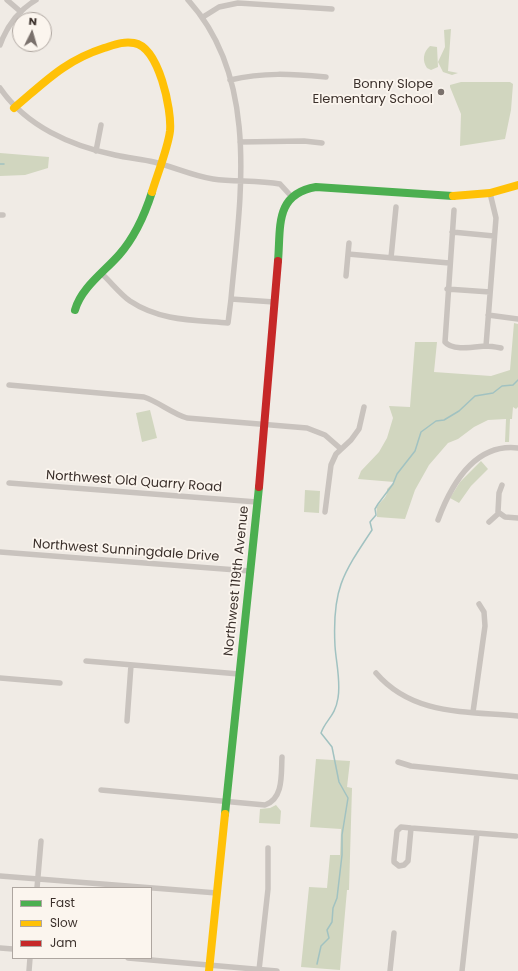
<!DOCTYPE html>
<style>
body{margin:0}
#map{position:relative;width:518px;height:971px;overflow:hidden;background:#f0ebe5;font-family:Poppins,sans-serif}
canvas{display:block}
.legend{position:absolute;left:12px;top:887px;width:140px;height:72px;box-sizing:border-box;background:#fbf5ee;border:1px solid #aea6a0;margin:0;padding:5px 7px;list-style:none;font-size:12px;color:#3b302b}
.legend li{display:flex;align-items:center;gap:8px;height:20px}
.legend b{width:20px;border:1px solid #aea6a0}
.north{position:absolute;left:12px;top:12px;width:40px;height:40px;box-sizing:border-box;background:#fbf5ee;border:1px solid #aea6a0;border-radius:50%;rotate:5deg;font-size:11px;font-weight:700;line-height:16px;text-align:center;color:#3b302b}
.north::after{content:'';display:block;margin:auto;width:14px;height:18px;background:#7a716c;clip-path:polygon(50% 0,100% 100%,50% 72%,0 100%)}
</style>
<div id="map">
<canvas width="518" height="971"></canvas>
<ul class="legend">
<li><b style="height:5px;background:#4caf50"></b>Fast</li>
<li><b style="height:5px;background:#ffc107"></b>Slow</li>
<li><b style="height:5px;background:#c62828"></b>Jam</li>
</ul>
<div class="north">N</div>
</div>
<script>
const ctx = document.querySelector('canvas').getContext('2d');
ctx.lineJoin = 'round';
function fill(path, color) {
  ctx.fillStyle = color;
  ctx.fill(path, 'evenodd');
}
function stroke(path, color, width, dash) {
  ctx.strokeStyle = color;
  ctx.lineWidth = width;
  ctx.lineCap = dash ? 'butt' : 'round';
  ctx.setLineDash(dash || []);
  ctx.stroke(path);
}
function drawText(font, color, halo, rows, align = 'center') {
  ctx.font = font + ' Poppins,sans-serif';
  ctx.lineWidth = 3.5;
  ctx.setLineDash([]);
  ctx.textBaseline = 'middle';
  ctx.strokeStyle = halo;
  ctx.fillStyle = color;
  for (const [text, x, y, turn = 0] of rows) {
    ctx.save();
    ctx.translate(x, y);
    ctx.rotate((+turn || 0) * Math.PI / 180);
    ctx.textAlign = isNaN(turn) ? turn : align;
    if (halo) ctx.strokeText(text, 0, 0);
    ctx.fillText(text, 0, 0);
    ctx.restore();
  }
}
fill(new Path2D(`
 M451 29 448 71 458 73 452 75 443 72 438 62 445 47 444 30Z
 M430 46 437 47 438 67 431 70 427 68C422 61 423 52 430 46Z
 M461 82H510L513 84 511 110 505 139 460 146 461 114 450 87V85Z
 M0 153 49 157 48 168 25 175 0 176Z
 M514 323 518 324V407L516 409 513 407 512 419H510L509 442H505L506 419 488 420 474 427 458 439 448 443 429 465 415 490 405 519 377 517C377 513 376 511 377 507 381 500 388 498 387 489L394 482 358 479 361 471 379 452 387 438 393 418 389 406 410 407 415 342H437L434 372 491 376 510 370Z
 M150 410 157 438 142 442 136 413Z
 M481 461 488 469 471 486 459 503 450 498 460 482Z
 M305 490 320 491 319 513 304 512Z
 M316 759 350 761 347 787 352 788 349 890H347L340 970 301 967 309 887 327 888 330 855H340L341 829 310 827Z
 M276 805 281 811 280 824 259 823 260 809 270 808Z`), '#d1d6bf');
stroke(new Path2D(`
 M0 164H4
 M317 964 321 946 329 938 327 930 332 922 333 908 337 898 342 855V835L348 798 339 782 332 747 321 733C326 719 335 717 338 698 341 682 336 662 335 646 332 590 342 575 372 530L370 522 376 515 375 509 378 504 393 484 397 474 415 451 421 432 436 421 444 420 459 411 475 396 493 393 502 386 513 385 518 380`), '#a1c2c1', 1.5);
stroke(new Path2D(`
 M7 0 21 12
 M188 0C261 80 240 200 231 299
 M203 17 219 7 238 3 332 9
 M0 45C7 26 19 10 36 0
 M230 80C264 72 292 74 326 77
 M0 88C26 126 71 146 115 155 128 158 141 159 154 162 174 167 193 176 213 179 235 182 258 180 280 184L291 196
 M240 142 304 141 322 143
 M96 151 101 125
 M454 210 445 342C452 351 474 347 485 346 490 346 496 347 501 348
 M0 215H3
 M452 232 494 236
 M348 254 449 263
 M391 258 396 207
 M101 273C111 282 120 294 130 301 160 321 194 320 228 323L231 299 274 302
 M346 276 349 243
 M447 289 490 292
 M488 315 518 319
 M486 346 496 218 490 193
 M9 385 144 397C159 402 171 413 187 418L307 428 325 435 341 449
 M9 483 257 502
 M502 485 499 493 498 512 505 517 518 518
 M325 512 331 465 336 454 351 440 359 429 364 407
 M438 520C451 485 475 443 518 448
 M489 522 499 513
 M0 552 250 571
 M86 661 239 674
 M376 673C413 716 466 711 518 716
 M0 678 60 683
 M473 712 485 626 484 612 479 604
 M127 721 131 665
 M398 762 411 766 518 777
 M101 790 265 805C284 799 281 773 282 757
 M411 828 408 861 404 865 399 866 394 862V859L397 831 401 827 411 828 516 836
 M0 876 217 893
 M37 888 41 841
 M0 948 13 949
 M128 958 277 971
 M259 970 268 889V848
 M29 971 30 958
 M390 971 394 933
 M462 971 477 833`), '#c9c3be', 5.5);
stroke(new Path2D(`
 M278 261C281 228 274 194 316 187L453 196
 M75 310C81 288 104 272 119 255 134 238 145 214 152 192
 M225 814 259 487`), '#4caf50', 8);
stroke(new Path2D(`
 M14 108C45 82 64 61 104 48 114 45 123 41 134 43 159 47 172 110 170 131 168 148 157 175 152 192
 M453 196 490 193 518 185
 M209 971 225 814`), '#ffc107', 8);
stroke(new Path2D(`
 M259 487 278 261`), '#c62828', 8);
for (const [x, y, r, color] of [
 [441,92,4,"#7a716c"]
]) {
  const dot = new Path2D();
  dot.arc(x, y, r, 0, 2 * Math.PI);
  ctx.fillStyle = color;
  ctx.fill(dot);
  stroke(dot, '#fbf5ee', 1.5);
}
drawText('13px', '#3b302b', '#fbf5ee', [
 ["Bonny Slope",433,85],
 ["Elementary School",433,100]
], 'right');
drawText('13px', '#3b302b', '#fbf5ee', [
 ["Northwest Old Quarry Road",134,482,4],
 ["Northwest Sunningdale Drive",126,551,4],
 ["Northwest 119th Avenue",237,581,-84]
]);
</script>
